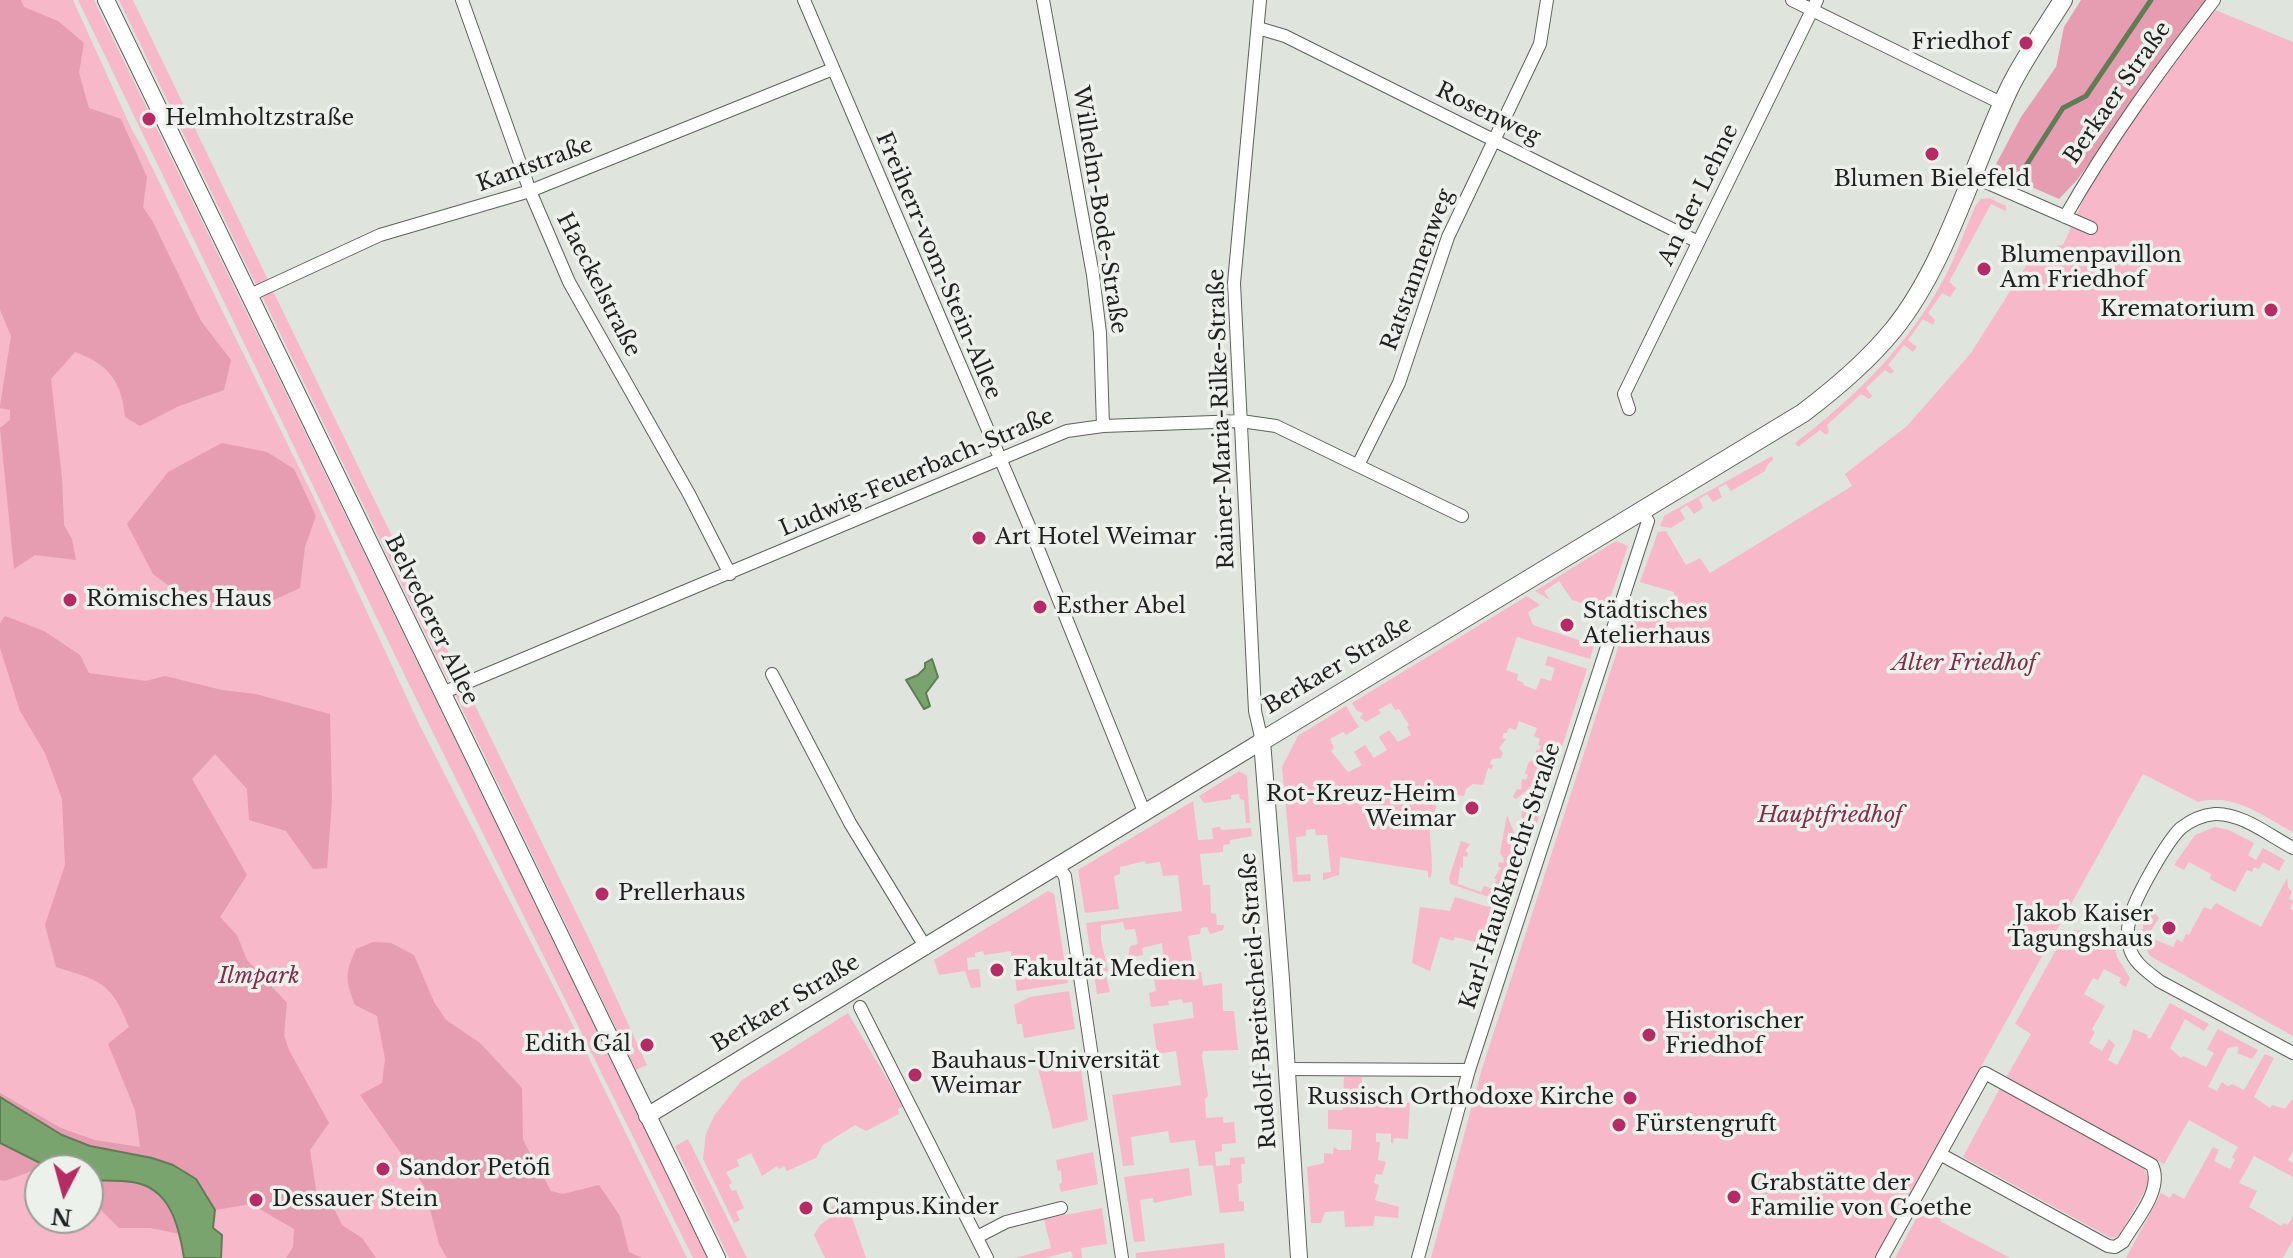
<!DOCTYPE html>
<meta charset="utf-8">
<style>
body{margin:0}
#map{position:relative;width:2293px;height:1258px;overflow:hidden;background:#dfe4dd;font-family:"Libre Baskerville",serif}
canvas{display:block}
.north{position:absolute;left:24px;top:1154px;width:80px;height:80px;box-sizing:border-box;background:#ecf1eb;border:2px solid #9a9e99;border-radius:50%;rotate:186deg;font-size:22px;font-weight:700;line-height:32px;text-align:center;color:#1f211e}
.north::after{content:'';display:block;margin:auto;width:28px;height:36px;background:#b62b64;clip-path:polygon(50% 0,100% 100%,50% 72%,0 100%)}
</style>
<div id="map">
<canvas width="2293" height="1258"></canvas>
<div class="north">N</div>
</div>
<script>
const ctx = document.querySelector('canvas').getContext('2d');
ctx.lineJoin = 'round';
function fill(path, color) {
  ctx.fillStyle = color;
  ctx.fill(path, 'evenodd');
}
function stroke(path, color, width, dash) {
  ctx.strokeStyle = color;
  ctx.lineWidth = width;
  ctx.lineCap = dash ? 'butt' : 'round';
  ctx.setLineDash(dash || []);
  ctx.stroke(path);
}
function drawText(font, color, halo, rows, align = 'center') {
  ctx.font = font + ' "Libre Baskerville",serif';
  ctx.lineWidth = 7;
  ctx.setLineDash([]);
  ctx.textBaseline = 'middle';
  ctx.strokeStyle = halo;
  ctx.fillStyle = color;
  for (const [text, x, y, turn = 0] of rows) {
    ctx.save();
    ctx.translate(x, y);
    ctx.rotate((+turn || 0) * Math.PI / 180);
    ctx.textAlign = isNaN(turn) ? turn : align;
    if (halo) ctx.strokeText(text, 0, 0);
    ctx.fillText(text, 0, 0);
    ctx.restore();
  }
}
fill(new Path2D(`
 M0 0H73L132 130 143 149 315 500 419 724 561 1001 687 1258H0ZM40 1170H88V1218H40Z
 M78 0H94L708 1258H693L403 672Z
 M119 0H133L269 282 257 287Z
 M2213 9 2293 42V832C2263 816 2234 792 2198 802L2143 774 1875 1258H1431L1481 1072 1627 620 1676 602 1674 592 1640 582 1658 532 1666 531 1686 565 1700 558 1710 573 1852 486 1845 474 1907 426 1971 353 2031 258 2044 259 2056 246 2063 245 2100 163Z
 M1989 198 2006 206V211L1991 204 1949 282 1956 288 1950 297 1942 293 1928 313 1935 320 1933 325 1923 319 1908 340 1917 347 1913 352 1904 345 1888 365 1894 371 1891 374 1885 370 1866 388 1872 396 1869 399 1861 394 1827 425 1829 432 1826 435 1820 430 1798 447 1795 443C1857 396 1915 339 1950 267 1959 247 1967 225 1976 205L1981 199Z
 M273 291 459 674 448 680 262 296Z
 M1772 456 1773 460 1768 464 1765 471 1731 491 1726 484 1718 488 1722 497 1713 502 1707 494 1699 499 1703 508 1694 514 1687 505 1680 510 1685 519 1671 528 1660 526 1664 516Z
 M1616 541 1628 546 1606 610 1572 600 1559 581 1544 591 1550 600 1535 591Z
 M1527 596 1540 605 1528 612 1533 625 1594 645 1590 659 1517 637 1506 670 1518 674 1517 680 1524 683 1523 685 1536 690 1541 678 1551 681 1555 668 1545 665 1548 656 1587 669 1550 784 1533 785 1516 799 1513 797 1517 789 1521 790 1522 779 1526 780 1528 775 1525 773 1529 762 1536 760V750L1539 751 1541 746 1538 745 1540 739 1534 736 1537 728 1519 721 1516 730 1509 728 1507 733H1504L1502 738 1506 739 1499 748 1503 753 1501 758 1492 759 1490 764 1493 765 1492 769 1488 768 1483 785 1473 784 1466 789 1464 796 1438 792 1433 824 1430 825C1429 842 1434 860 1431 878L1428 877V871L1340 857 1339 875 1323 880V873L1331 872 1327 835H1316L1315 829 1306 830V836L1296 837 1298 875 1310 874 1311 881 1293 882 1282 767 1298 736 1346 706 1359 727 1346 735 1343 732 1330 739 1334 748 1331 751 1348 772 1362 765 1354 752 1365 745 1374 758 1387 750 1379 737 1389 730 1398 742 1411 735 1407 727 1409 725 1399 709 1395 710 1391 703 1378 710 1381 713 1366 722 1360 718 1363 713 1357 711 1352 703Z
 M466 687 592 945 647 1065 636 1070 454 692Z
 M1239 771 1247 776 1250 823H1246L1244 800 1240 799 1239 794 1231 795V799L1204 803 1199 796Z
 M1547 793 1531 840 1521 827 1522 810 1535 795Z
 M1193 801 1198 840 1213 839 1212 828 1220 827 1221 830 1251 828 1252 836 1230 840V844L1223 845V852L1200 854 1203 885H1210L1211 913 1216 914 1217 925H1224L1223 930 1210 934 1207 927 1201 928 1200 934 1188 936 1194 972H1201L1203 986 1222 983 1223 1011H1234L1238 1050 1203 1051 1202 1056 1208 1096 1205 1099 1206 1118 1223 1117V1123L1234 1122 1236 1143 1222 1144V1151L1215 1152 1216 1166 1230 1165V1158L1244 1157 1245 1164H1241L1242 1183 1238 1184 1239 1201 1244 1202V1211L1220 1213 1213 1165 1199 1166 1195 1140 1170 1143 1168 1131 1131 1137 1134 1165 1123 1166 1112 1095 1181 1085 1176 1051 1157 1054 1153 1024 1194 1018 1192 1002 1183 1003 1182 999 1168 1001 1169 1005 1151 1007 1149 993 1156 991 1151 962 1155 961 1156 965 1164 963 1162 943 1142 948 1143 955 1128 958 1130 946 1138 944 1135 929 1125 930 1123 922 1101 925V940L1108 971 1105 972 1110 992 1097 994 1086 923 1182 911 1178 875 1163 876 1160 862 1146 864 1145 861 1120 867V874L1114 876 1119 909 1085 913 1078 870Z
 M1507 815 1517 840 1527 849 1510 902 1507 903 1450 884 1449 878 1461 841 1470 844 1465 851 1468 853 1467 857 1463 856V868L1460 867 1458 884 1481 892 1484 886 1491 888 1497 880 1494 878 1501 868 1498 866 1499 862 1503 863 1504 859 1500 853Z
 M2215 827 2229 830 2254 843 2248 855 2256 860 2263 848 2285 860 2279 871 2263 862 2259 869 2254 867 2252 872 2247 870 2235 892 2210 879 2211 874 2189 862 2184 870 2174 865 2195 835Z
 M2287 878 2288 887 2292 892 2289 899 2293 901 2290 909 2293 910V1036L2150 956C2140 938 2140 927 2150 908L2159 918 2150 932 2151 938 2173 947 2177 939 2182 942 2186 934 2189 935 2204 907 2211 910 2216 903 2261 927Z
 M1048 891 1054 894 1068 983 1017 991 1015 978 1021 977 1019 965H1013L1011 951 984 955 983 951 975 953V957L967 958 968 970 979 969 981 987 971 988 965 971 939 975 934 960Z
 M1455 897 1503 911 1507 916 1495 952 1482 949 1483 944 1455 937 1453 941 1440 937 1430 971 1412 963 1420 907 1450 911Z
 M2074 930 2083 931 2115 948 2117 957 2130 978 2126 987 2119 983 2121 978 2104 969 2098 980 2093 978 2084 994 2105 1006 2092 1029 2095 1032 2089 1043 2102 1051 2109 1039 2115 1045 2108 1060 2117 1065 2131 1039 2133 1029 2148 1035 2147 1037 2150 1039 2170 1003 2209 1024 2204 1031 2185 1019 2170 1048 2181 1058 2184 1056 2206 1067 2214 1053 2207 1049 2218 1029 2258 1050 2252 1059 2237 1053 2239 1048 2237 1046 2228 1048 2208 1087 2217 1091 2222 1082 2228 1086 2232 1084 2244 1090 2265 1054 2274 1058 2254 1097 2270 1108 2272 1105 2285 1109 2293 1098V1151L2288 1160 2293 1164V1177L2254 1156 2239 1183 2257 1191 2249 1207 2281 1226 2284 1223 2288 1225 2293 1216V1240L2283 1258H2126L2161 1193 2170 1198 2173 1193 2184 1199 2213 1147 2219 1150 2214 1161 2230 1169 2235 1160 2232 1157 2238 1147 2189 1120 2164 1164 2006 1078 2031 1034 2015 1024 2061 941 2066 934Z
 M1069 991 1075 1029 1024 1038 1022 1024H1017L1014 1005 1030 997Z
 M848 1013 903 1106 898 1109 899 1114 866 1131 855 1125 823 1145 816 1158 787 1171 784 1166 779 1169 777 1166 762 1176 751 1153 737 1160 739 1166 726 1172 732 1183 729 1185 732 1191 736 1190 744 1208 736 1212 740 1220 734 1223 703 1159 706 1134 714 1116 742 1080Z
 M1045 1063 1081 1069 1088 1120 1053 1129 1037 1064Z
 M1344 1077H1362V1101L1373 1102V1105L1398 1106V1102L1410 1103 1408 1139 1394 1138 1393 1143H1391V1134L1376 1133V1142H1380L1378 1160 1386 1162 1382 1175 1376 1174 1374 1183 1379 1185 1375 1200 1399 1207 1398 1218 1375 1216 1373 1226 1345 1227 1344 1211 1325 1212 1321 1223H1311L1307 1167 1324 1163V1153L1333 1154 1334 1147 1339 1150H1351L1352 1130 1328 1129V1110H1343Z
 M2000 1088 2144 1169 2148 1177V1185L2119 1236 2111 1238 1963 1157Z
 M688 1139 747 1258H729L675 1146Z
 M1093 1152 1098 1184 1061 1192 1059 1184 1062 1183 1061 1170 1058 1171 1056 1160Z
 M1189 1168 1192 1195 1154 1203 1153 1198 1140 1200 1145 1241 1134 1242 1124 1177Z
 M1932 1199 1938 1202 1933 1211 1942 1216 1940 1221 2010 1258H1895L1926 1200Z
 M846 1200 866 1258H825L814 1235 820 1225 834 1215 831 1207Z
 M1102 1208 1107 1244 1081 1248 1082 1258H1069L1073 1257 1071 1251 1045 1258H1015L1051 1248 1044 1219Z
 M1224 1243 1225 1258H1136V1253Z`), '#f7b8c9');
fill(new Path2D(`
 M0 0H21L24 7 58 21 84 43 79 73 89 108 121 119 147 177 143 207 153 222 201 321 231 360 224 390 179 406 140 426 125 417C122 381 108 364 75 352L51 379 62 478 64 525 72 539 76 560 35 555 14 569 0 428 10 420V410L0 408V406L11 336 0 310Z
 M2081 0H2207L2077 180 2059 199 1993 170 2021 117 2056 67 2064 27Z
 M222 443 267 452 294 469 316 516 305 547 300 588 256 608 198 607 153 574 127 524 168 472Z
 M5 616 44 631 80 655 89 673 146 681 165 676 222 690 256 694 330 714 332 801 327 868 313 869 286 831 249 820 247 789 215 754 192 779 247 875 220 917 237 935 247 960 287 1003 284 1035 289 1050 329 1123 310 1150 317 1196 330 1200 342 1225 362 1238 376 1258H286L293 1247 294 1229 251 1204 215 1210 196 1179 152 1158 90 1146 62 1135 0 1097V1093L61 1128 95 1140 140 1147 135 1110 108 1044 129 1027C111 981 100 981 56 967L45 925 65 865 62 799 45 753 20 711 0 648V623Z
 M373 942 391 943 414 955 434 1002 446 1020 480 1043 522 1088 523 1140 551 1191 563 1194 599 1185 620 1216 629 1252 642 1258H447L439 1244 424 1186 360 1095 382 1083 385 1059 377 1016 355 1005C345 980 345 973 356 949Z
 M0 1143 45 1166 5 1181 0 1180Z
 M88 1180C141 1182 160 1178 180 1234L150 1228H119L88 1197Z`), '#e69cb1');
const water = new Path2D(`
 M932 659 938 677 926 693 930 706 924 709 906 680 918 675 925 668V663Z
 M0 1097 62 1135 90 1146 152 1158 173 1165 196 1179 215 1210 213 1228 222 1235 221 1258H184C179 1226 170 1187 132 1182 118 1180 102 1181 88 1180V1170H54L0 1143Z`);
fill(water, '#7aa46d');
stroke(water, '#5f7d55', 2);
stroke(new Path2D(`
 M2022 172 2063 108 2086 96 2151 0`), '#5f7d55', 5);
const minor = new Path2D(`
 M462 0 530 191 569 282 689 494 730 574
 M804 0 1029 526 1145 814
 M1043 0 1093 275 1100 333 1103 426
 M1260 0 1234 283 1255 711 1262 741
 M1792 0 2003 104
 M1258 28 1285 36 1698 242
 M1972 176 2091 228
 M2065 217C2109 140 2160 70 2214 0
 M250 295 380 235 530 191 833 69
 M1629 409 1624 394 1817 0
 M1358 465 1399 383 1448 237 1540 44 1547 0
 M772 674 850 823 926 948
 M442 693 1067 431 1103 426 1241 421 1276 426 1462 516
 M2293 848C2270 836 2242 813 2215 814 2203 815 2190 821 2181 828 2167 841 2133 900 2130 919 2127 928 2127 940 2130 949 2134 963 2148 972 2159 981L2293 1053
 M1058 867 1065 876 1122 1258
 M860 1007 987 1258
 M1287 1069 1469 1070
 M977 1237 1006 1222 1061 1208
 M1418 1258 1469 1070 1648 521 1640 510
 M1882 1258 1985 1073 2152 1165C2164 1190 2135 1221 2123 1242L2115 1247 2108 1246 1940 1154`);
const tertiary = new Path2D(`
 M106 0 717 1258
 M647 1116 1262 741 1281 979 1299 1258`);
const secondary = new Path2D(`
 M1262 741 1803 413C1836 388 1867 362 1893 330 1946 265 1973 165 2009 89 2024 58 2045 29 2063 0`);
stroke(minor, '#5e625d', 14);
stroke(tertiary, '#5e625d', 18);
stroke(secondary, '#5e625d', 20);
stroke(minor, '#fff', 12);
stroke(tertiary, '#fff', 16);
stroke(secondary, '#fff', 18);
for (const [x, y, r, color] of [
 [2026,43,8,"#b62b64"],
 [149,119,8,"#b62b64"],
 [1932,154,8,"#b62b64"],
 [1984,269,8,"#b62b64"],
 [2271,310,8,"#b62b64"],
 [979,538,8,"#b62b64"],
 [70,600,8,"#b62b64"],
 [1040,607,8,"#b62b64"],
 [1567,625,8,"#b62b64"],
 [1472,808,8,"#b62b64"],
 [602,894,8,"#b62b64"],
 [2169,928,8,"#b62b64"],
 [997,970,8,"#b62b64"],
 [1649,1035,8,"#b62b64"],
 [647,1045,8,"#b62b64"],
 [915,1075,8,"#b62b64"],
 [1630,1098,8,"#b62b64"],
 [1619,1125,8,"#b62b64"],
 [383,1169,8,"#b62b64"],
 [1734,1197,8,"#b62b64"],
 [256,1200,8,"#b62b64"],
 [806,1208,8,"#b62b64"]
]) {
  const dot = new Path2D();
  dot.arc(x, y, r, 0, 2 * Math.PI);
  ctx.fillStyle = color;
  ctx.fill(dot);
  stroke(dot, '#ecf1eb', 3);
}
drawText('22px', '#1f211e', '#ecf1eb', [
 ["Friedhof",2010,43,"right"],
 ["Helmholtzstraße",165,119],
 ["Blumen Bielefeld",1932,180,"center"],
 ["Blumenpavillon",2000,256],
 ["Am Friedhof",2000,281],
 ["Krematorium",2255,310,"right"],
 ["Art Hotel Weimar",995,538],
 ["Römisches Haus",86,600],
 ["Esther Abel",1056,607],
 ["Städtisches",1583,612],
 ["Atelierhaus",1583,637],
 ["Rot-Kreuz-Heim",1456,795,"right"],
 ["Weimar",1456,820,"right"],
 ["Prellerhaus",618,894],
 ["Jakob Kaiser",2153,915,"right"],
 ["Tagungshaus",2153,940,"right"],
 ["Fakultät Medien",1013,970],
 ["Historischer",1665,1022],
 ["Friedhof",1665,1047],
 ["Edith Gál",631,1045,"right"],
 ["Bauhaus-Universität",931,1062],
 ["Weimar",931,1087],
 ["Russisch Orthodoxe Kirche",1614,1098,"right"],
 ["Fürstengruft",1635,1125],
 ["Sandor Petöfi",399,1169],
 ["Grabstätte der",1750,1184],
 ["Familie von Goethe",1750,1209],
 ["Dessauer Stein",272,1200],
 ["Campus.Kinder",822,1208]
], 'left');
drawText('22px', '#1f211e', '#ecf1eb', [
 ["Berkaer Straße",2118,93,-55],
 ["Rosenweg",1488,114,26],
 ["Kantstraße",535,165,-20],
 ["An der Lehne",1699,195,-64],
 ["Wilhelm-Bode-Straße",1099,210,81],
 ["Freiherr-vom-Stein-Allee",938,266,67],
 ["Ratstannenweg",1418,270,-70],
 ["Haeckelstraße",598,285,63],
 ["Rainer-Maria-Rilke-Straße",1222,419,-92],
 ["Ludwig-Feuerbach-Straße",917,473,-23],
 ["Belvederer Allee",431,620,64],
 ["Berkaer Straße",1338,666,-31],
 ["Karl-Haußknecht-Straße",1511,876,-72],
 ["Rudolf-Breitscheid-Straße",1259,1001,-94],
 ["Berkaer Straße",786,1004,-31]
]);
drawText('italic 22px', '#832d4d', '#ecf1eb', [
 ["Alter Friedhof",1964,664],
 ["Hauptfriedhof",1830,816],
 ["Ilmpark",259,977]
]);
</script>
